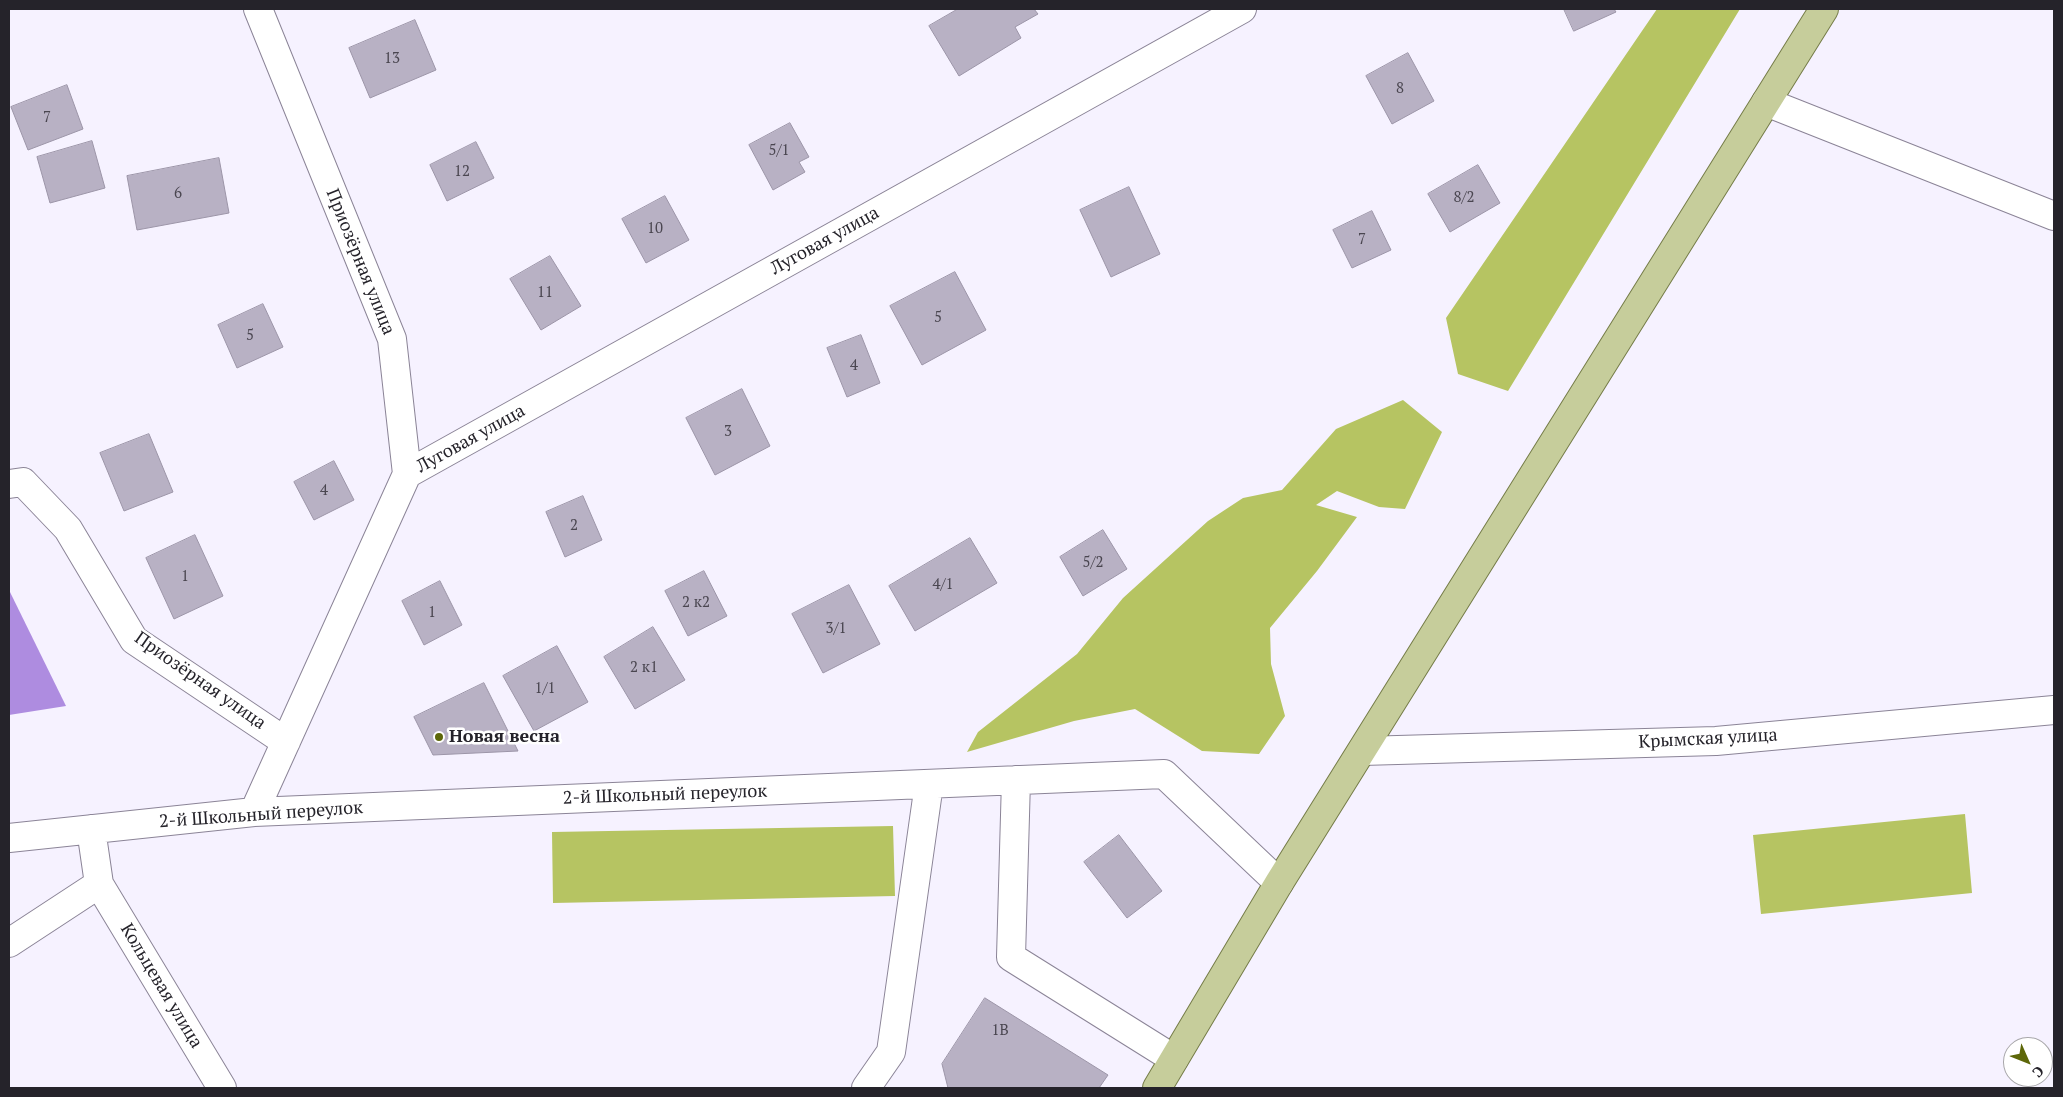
<!DOCTYPE html>
<meta charset="utf-8">
<style>
body{margin:0}
#map{position:relative;width:2063px;height:1097px;overflow:hidden;background:#f6f2ff;font-family:"PT Serif",serif}
canvas{display:block}
.frame{position:absolute;inset:0;border:10px solid #25232a;pointer-events:none}
.north{position:absolute;left:2003px;top:1037px;width:50px;height:50px;box-sizing:border-box;background:#fff;border:1px solid #a8a7aa;border-radius:50%;rotate:134deg;font-size:14px;font-weight:700;line-height:20px;text-align:center;color:#25232a}
.north::after{content:'';display:block;margin:auto;width:18px;height:22px;background:#5d6709;clip-path:polygon(50% 0,100% 100%,50% 72%,0 100%)}
</style>
<div id="map">
<canvas width="2063" height="1097"></canvas>
<div class="frame"></div>
<div class="north">С</div>
</div>
<script>
const ctx = document.querySelector('canvas').getContext('2d');
ctx.lineJoin = 'round';
function fill(path, color) {
  ctx.fillStyle = color;
  ctx.fill(path, 'evenodd');
}
function stroke(path, color, width, dash) {
  ctx.strokeStyle = color;
  ctx.lineWidth = width;
  ctx.lineCap = dash ? 'butt' : 'round';
  ctx.setLineDash(dash || []);
  ctx.stroke(path);
}
function drawText(font, color, halo, rows, align = 'center') {
  ctx.font = font + ' "PT Serif",serif';
  ctx.lineWidth = 5;
  ctx.setLineDash([]);
  ctx.textBaseline = 'middle';
  ctx.strokeStyle = halo;
  ctx.fillStyle = color;
  for (const [text, x, y, turn = 0] of rows) {
    ctx.save();
    ctx.translate(x, y);
    ctx.rotate((+turn || 0) * Math.PI / 180);
    ctx.textAlign = isNaN(turn) ? turn : align;
    if (halo) ctx.strokeText(text, 0, 0);
    ctx.fillText(text, 0, 0);
    ctx.restore();
  }
}
fill(new Path2D(`
 M1657 9H1740L1508 391 1458 374 1446 318Z
 M1403 400 1442 432 1405 509 1379 507 1337 491 1316 505 1357 517 1317 571 1270 628 1271 664 1285 716 1259 754 1202 751 1135 709 1074 721 967 752 978 732 1077 654 1123 598 1208 521 1243 498 1282 490 1336 429Z
 M1965 814 1972 893 1761 914 1753 835Z
 M893 826 895 896 553 903 552 832Z`), '#b6c462');
fill(new Path2D(`
 M9 590 66 706 9 715Z`), '#ae8ce0');
const building = new Path2D(`
 M958 9H1034L1038 14 1015 27 1021 38 959 76 929 26Z
 M1564 9H1614L1616 12 1574 31Z
 M415 20 436 70 370 98 349 48Z
 M1408 53 1434 101 1392 124 1366 76Z
 M67 85 83 129 28 150 11 107Z
 M790 123 809 157 799 162 805 172 773 190 749 145Z
 M92 141 105 188 50 203 37 157Z
 M476 142 494 178 447 201 430 165Z
 M219 158 229 213 137 230 127 176Z
 M1478 165 1500 203 1450 232 1428 194Z
 M1129 187 1160 254 1111 277 1080 210Z
 M665 196 689 240 646 263 622 219Z
 M1372 211 1391 250 1352 268 1333 230Z
 M550 256 581 306 541 330 510 279Z
 M955 272 986 330 922 365 890 306Z
 M263 304 283 347 237 368 218 325Z
 M861 335 880 383 847 397 827 348Z
 M742 389 770 446 715 475 686 418Z
 M149 434 173 492 124 511 100 453Z
 M334 461 354 500 314 520 294 482Z
 M583 496 602 540 565 557 546 512Z
 M1103 530 1127 569 1083 596 1060 557Z
 M195 535 223 596 174 619 146 558Z
 M970 538 997 583 915 631 889 586Z
 M704 571 727 616 688 636 665 591Z
 M440 581 462 625 424 645 402 601Z
 M849 585 880 644 823 673 792 614Z
 M653 627 685 680 635 709 604 657Z
 M557 646 588 702 534 731 503 676Z
 M484 683 518 751 433 755 414 717Z
 M1119 835 1162 891 1127 918 1084 862Z
 M985 998 1108 1075 1099 1088H948L942 1064Z`);
fill(building, '#b8b1c4');
stroke(building, '#9c95a8', 1);
const minor = new Path2D(`
 M1766 102 2054 216
 M407 474 1242 9
 M9 484 23 482 68 529 134 640 286 742
 M1362 751 1716 741 2054 710
 M1016 780 1011 957 1174 1059
 M254 812 407 474 392 339 258 9
 M9 838 254 812 1164 774 1279 883
 M99 884 222 1088
 M9 943 99 884 91 829
 M866 1088 891 1052 929 784`);
const major = new Path2D(`
 M1157 1088 1279 883 1824 9`);
stroke(minor, '#8b8497', 30);
stroke(major, '#757c48', 30);
stroke(minor, '#fff', 28);
stroke(major, '#c6cd9b', 28);
for (const [x, y, r, color] of [
 [439,737,5,"#5d6709"]
]) {
  const dot = new Path2D();
  dot.arc(x, y, r, 0, 2 * Math.PI);
  ctx.fillStyle = color;
  ctx.fill(dot);
  stroke(dot, '#fff', 2);
}
drawText('15px', '#4a4650', null, [
 ["13",392,59],
 ["8",1400,89],
 ["7",47,118],
 ["5/1",779,151],
 ["12",462,172],
 ["6",178,194],
 ["8/2",1464,198],
 ["10",655,229],
 ["7",1362,240],
 ["11",545,293],
 ["5",938,318],
 ["5",250,336],
 ["4",854,366],
 ["3",728,432],
 ["4",324,491],
 ["2",574,526],
 ["5/2",1093,563],
 ["1",185,577],
 ["4/1",943,585],
 ["2 к2",696,603],
 ["1",432,613],
 ["3/1",836,629],
 ["2 к1",644,668],
 ["1/1",545,689],
 ["1В",1000,1031]
]);
drawText('18px', '#25232a', '#fff', [
 ["Луговая улица",825,241,-29],
 ["Приозёрная улица",360,262,68],
 ["Луговая улица",471,439,-29],
 ["Приозёрная улица",200,681,35],
 ["Крымская улица",1708,739,-3],
 ["2-й Школьный переулок",665,795,-2],
 ["2-й Школьный переулок",261,815,-4],
 ["Кольцевая улица",161,986,59]
]);
drawText('bold 18px', '#25232a', '#fff', [
 ["Новая весна",449,737]
], 'left');
</script>
